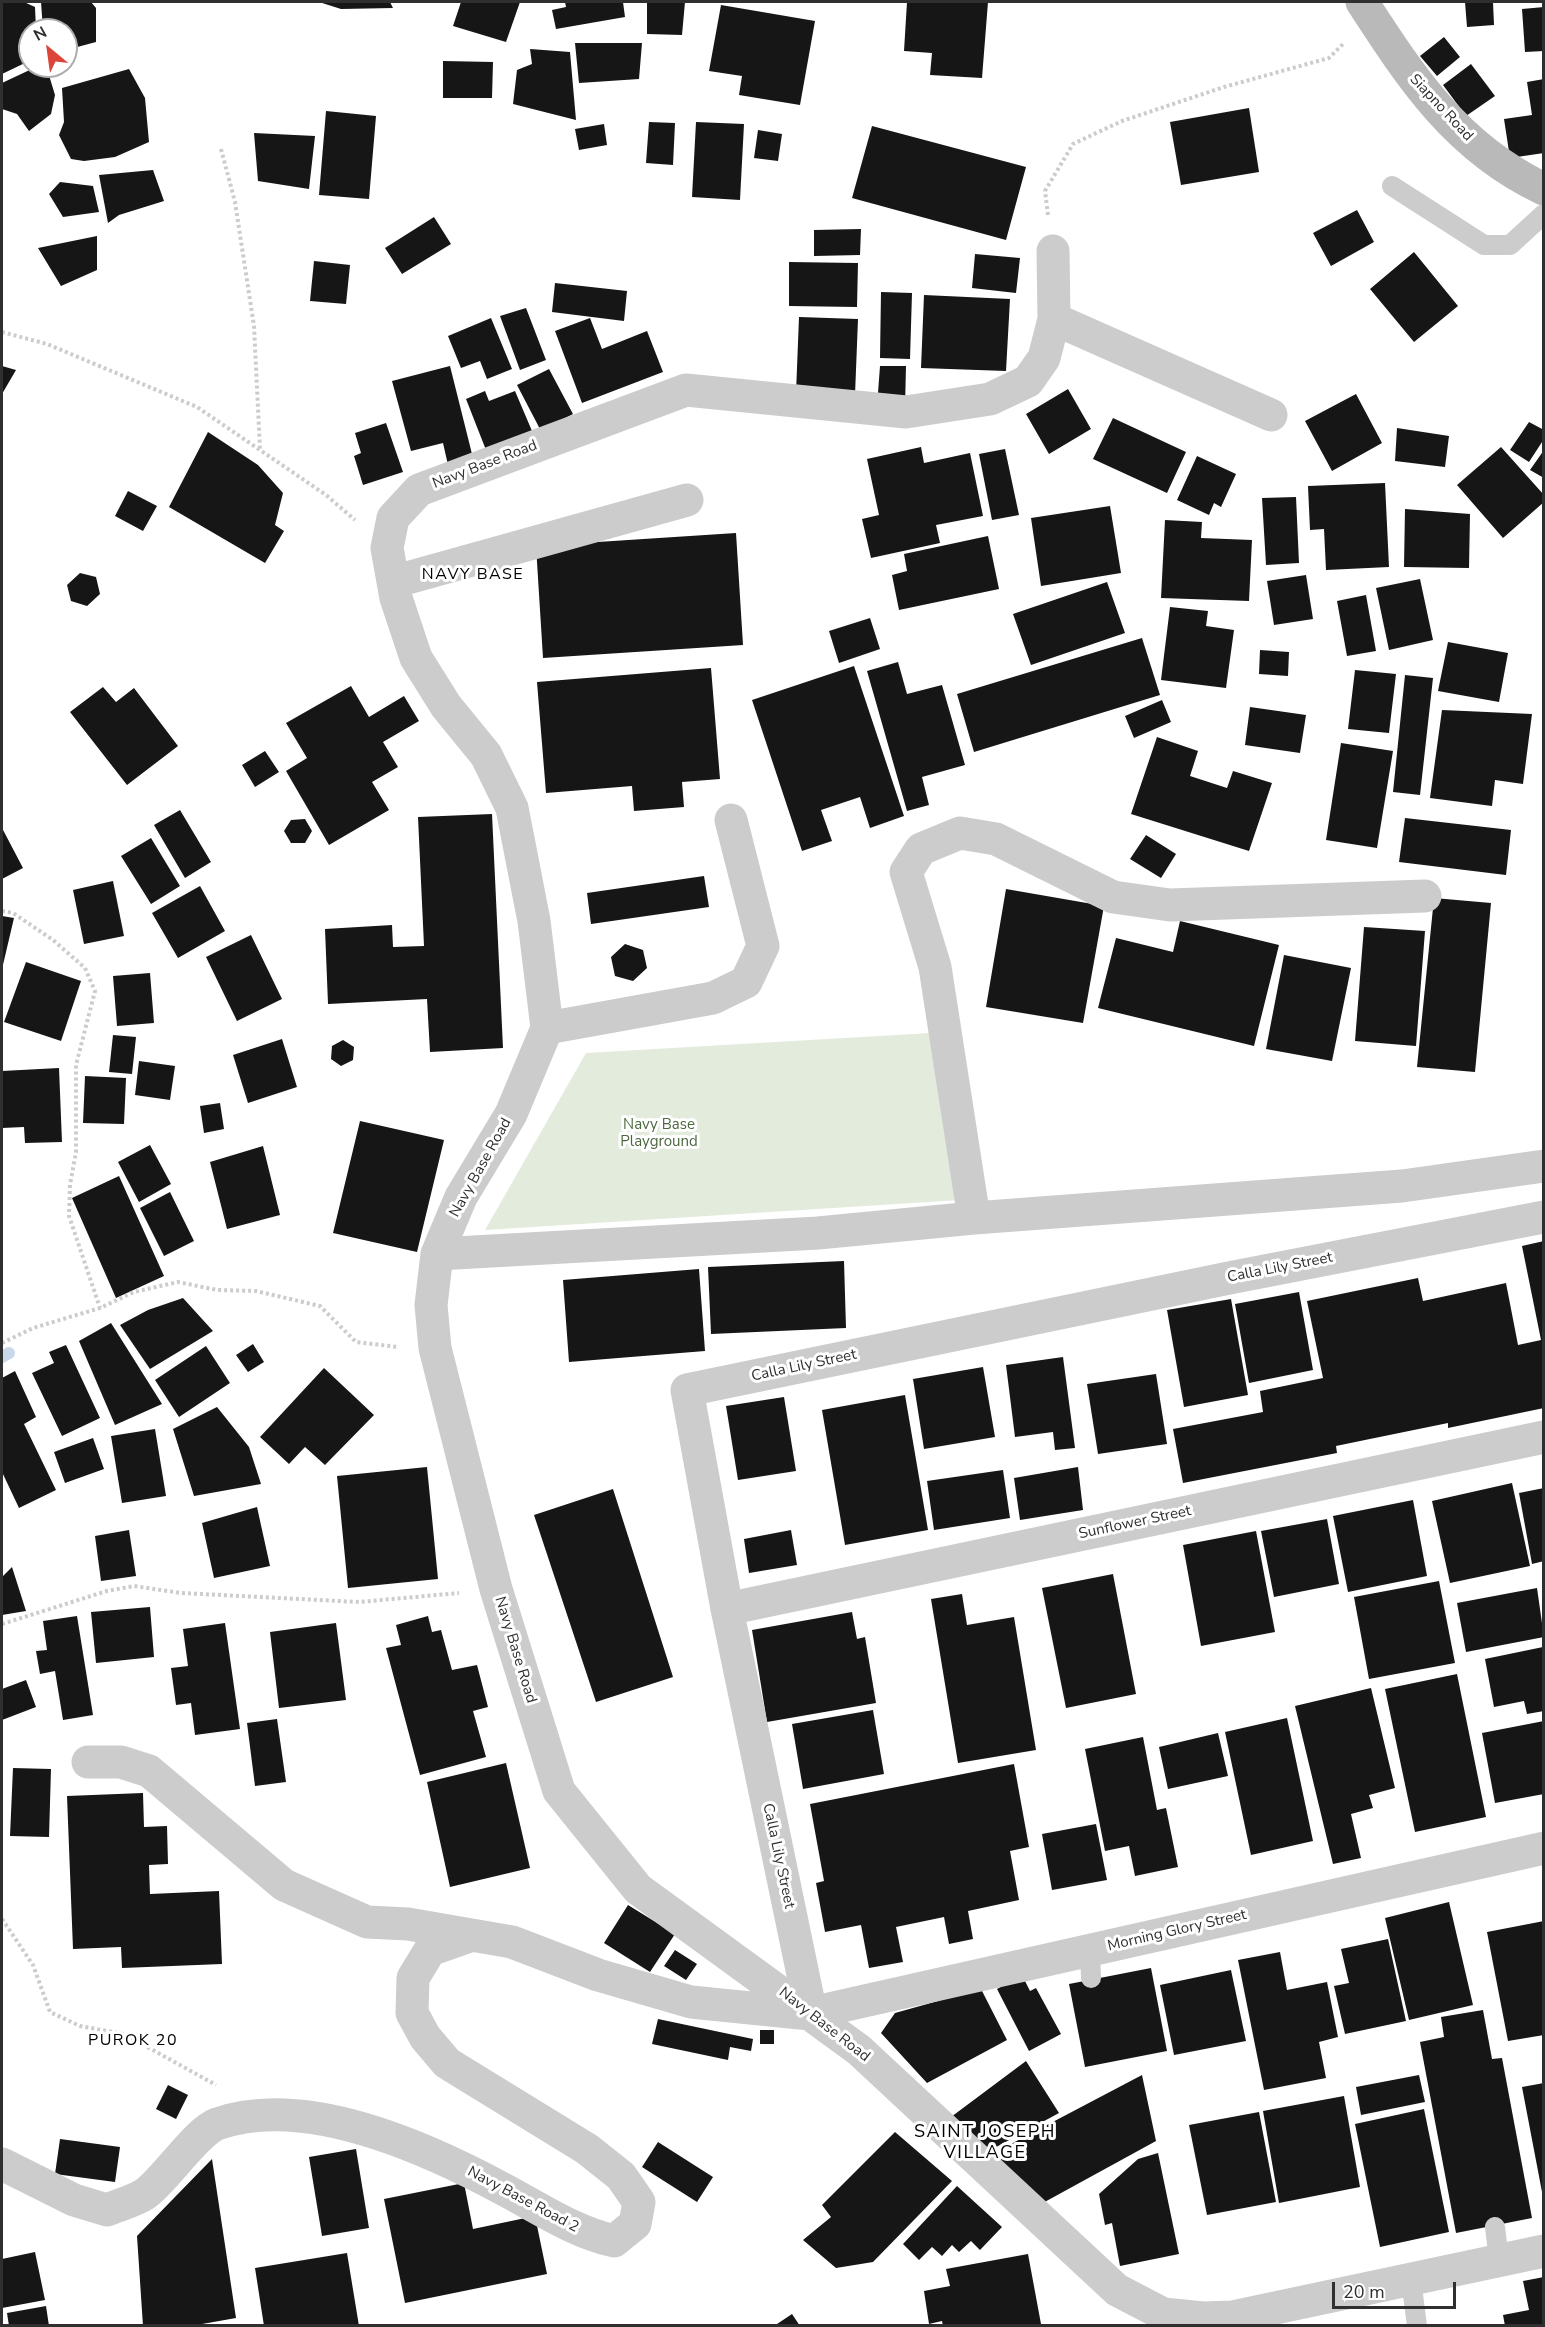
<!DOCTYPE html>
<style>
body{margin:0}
#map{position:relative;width:1545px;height:2327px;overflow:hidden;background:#fff;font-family:"Nunito Sans",sans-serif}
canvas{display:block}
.frame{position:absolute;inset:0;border:3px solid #2f2f2f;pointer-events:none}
.north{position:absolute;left:18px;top:18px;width:60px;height:60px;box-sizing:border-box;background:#fff;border:2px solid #acacac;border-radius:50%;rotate:331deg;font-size:16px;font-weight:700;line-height:24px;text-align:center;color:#2f2f2f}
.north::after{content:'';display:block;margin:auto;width:21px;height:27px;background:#dc453a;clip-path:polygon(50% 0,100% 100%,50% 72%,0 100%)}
.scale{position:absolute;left:1332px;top:2282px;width:124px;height:27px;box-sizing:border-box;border:3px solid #2f2f2f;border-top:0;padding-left:8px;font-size:18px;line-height:21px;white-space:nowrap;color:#2f2f2f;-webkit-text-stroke:4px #fff;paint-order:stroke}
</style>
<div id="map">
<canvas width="1545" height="2327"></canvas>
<div class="frame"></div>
<div class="north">N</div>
<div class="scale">20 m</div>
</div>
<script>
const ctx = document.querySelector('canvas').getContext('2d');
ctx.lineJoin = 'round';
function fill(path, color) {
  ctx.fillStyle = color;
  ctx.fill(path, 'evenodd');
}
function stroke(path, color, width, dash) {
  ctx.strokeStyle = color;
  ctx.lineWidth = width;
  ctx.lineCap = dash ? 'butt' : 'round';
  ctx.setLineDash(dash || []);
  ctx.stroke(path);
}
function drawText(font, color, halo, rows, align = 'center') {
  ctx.font = font + ' "Nunito Sans",sans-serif';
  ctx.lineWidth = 6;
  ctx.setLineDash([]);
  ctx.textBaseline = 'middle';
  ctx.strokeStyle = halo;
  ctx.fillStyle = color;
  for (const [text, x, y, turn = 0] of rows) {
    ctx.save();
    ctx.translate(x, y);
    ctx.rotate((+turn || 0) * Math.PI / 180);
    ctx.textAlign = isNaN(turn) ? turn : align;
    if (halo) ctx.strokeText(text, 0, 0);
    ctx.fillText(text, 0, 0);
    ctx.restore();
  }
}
fill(new Path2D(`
 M948 1032 960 1200 485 1230 586 1053Z`), '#e3ebdd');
stroke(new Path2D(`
 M2 1357 9 1353`), '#cad9ea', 12);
fill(new Path2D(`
 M2 2H24L35 7 36 30H30V40L22 42 27 62 2 74Z
 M41 2H91L96 8V42L66 50V30H43Z
 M319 2H390L393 8 341 9Z
 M461 2H520L506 42 453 26Z
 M565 2H623L625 17 556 29 552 10 566 7Z
 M647 2H685L682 35 647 34Z
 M907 2H988L982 78 930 75 932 53 904 51Z
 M1465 2H1493L1494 25 1467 27Z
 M721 5 815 21 800 105 739 95 742 76 709 71Z
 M1544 7V51L1525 52 1522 9Z
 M1444 37 1460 57 1437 76 1420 56Z
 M575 43H642L639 79 579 83Z
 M530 49 570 52 576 120 513 104 517 70 532 64Z
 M443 61 493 62 492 98H443Z
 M1471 64 1495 96 1466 116 1443 85Z
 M36 67 48 72 55 95 51 114 29 131 17 114 2 109V83Z
 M129 69 145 98 149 142 115 157 84 161 71 159 59 135 64 122 62 88Z
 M1544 79V153L1510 158 1504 119 1532 115 1527 82Z
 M1249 108 1259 172 1181 185 1170 122Z
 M326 111 376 116 369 199 319 195Z
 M649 122 675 123 673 165 646 163Z
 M696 122 744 124 740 200 692 197Z
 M604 124 607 145 579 150 575 129Z
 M872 126 1026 167 1006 240 852 198Z
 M758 130 782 134 778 161 754 158Z
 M254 133 315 136 309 189 258 181Z
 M153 170 164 201 119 215 108 223 99 175Z
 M60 182 93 186 99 212 63 217 49 194Z
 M1357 210 1374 242 1331 266 1313 233Z
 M434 217 451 244 402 274 385 248Z
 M861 229 860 255 814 256V230Z
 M97 236V270L61 286 38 248Z
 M1414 252 1458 306 1414 342 1370 289Z
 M975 254 1020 258 1016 293 972 288Z
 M314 261 350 265 346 304 310 301Z
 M789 262 858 263 857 307 789 306Z
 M555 283 627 291 624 321 552 312Z
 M881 292 912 293 910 359 880 358Z
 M924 295 1010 299 1006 371 921 368Z
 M526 308 546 360 520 370 500 316Z
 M799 317 858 319 855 395 796 393Z
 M491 318 512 369 487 379 480 361 461 368 448 336Z
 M590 318 602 349 647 331 663 372 582 403 555 331Z
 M2 366 16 370 2 394Z
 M450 366 473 458 448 465 443 443 411 451 392 381Z
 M880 366H906L905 407 877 406Z
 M549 369 573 414 541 431 517 385Z
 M1068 389 1091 429 1049 454 1026 414Z
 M485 391 489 401 515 391 532 431 486 450 466 399Z
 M1356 394 1382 443 1332 471 1305 421Z
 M1113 418 1186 452 1167 493 1093 459Z
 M1529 422 1544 430V439L1529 462 1510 450Z
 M386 423 403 472 363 485 354 456 361 453 355 433Z
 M1397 428 1449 436 1445 467 1395 461Z
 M208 432 258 465 283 493 275 525 284 531 265 563 169 507Z
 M921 447 924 463 970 453 983 516 936 525 940 543 871 558 862 519 879 515 867 459Z
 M1501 447 1544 495V502L1503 538 1457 485Z
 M1005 449 1019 515 992 520 979 454Z
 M1544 450V478L1530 470Z
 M1197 456 1236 474 1221 507 1214 503 1209 515 1177 500Z
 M1385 483 1389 567 1326 570 1324 529 1310 530 1308 486Z
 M128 491 157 506 143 531 115 516Z
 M1296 497 1299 563 1266 565 1262 498Z
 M1110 506 1121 573 1041 586 1031 518Z
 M1405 509 1470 514 1469 568 1404 567Z
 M1165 520 1202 522 1201 538 1252 540 1249 601 1161 598Z
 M736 533 743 645 543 658 536 546Z
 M988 536 999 589 899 610 892 575 907 571 904 554Z
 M80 573 96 577 100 594 87 606 71 601 67 585Z
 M1306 575 1313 619 1274 625 1267 581Z
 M1420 579 1433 640 1389 650 1376 588Z
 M1107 582 1125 633 1031 665 1013 614Z
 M1366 595 1376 651 1347 656 1337 601Z
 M1170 607 1208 611 1206 626 1234 630 1226 688 1161 680Z
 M870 618 880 649 839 663 829 631Z
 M1142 638 1160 695 974 752 957 694Z
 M1448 642 1508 653 1499 702 1438 691Z
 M1260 650 1289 652 1288 676 1259 674Z
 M898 662 907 694 942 685 965 765 922 777 929 805 907 811 867 671Z
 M854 666 904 816 870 828 860 797 821 810 832 841 802 851 752 700Z
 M711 668 720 779 682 782 684 807 634 811 632 786 546 793 537 682Z
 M1355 670 1396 674 1389 733 1348 729Z
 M1405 675 1433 678 1420 795 1393 792Z
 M351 686 369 717 404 696 419 721 383 742 398 767 372 782 389 810 329 845 286 771 307 758 286 723Z
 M103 687 116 702 134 688 178 746 127 785 70 712Z
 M1162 700 1171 722 1134 738 1125 716Z
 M1250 707 1306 715 1300 753 1245 745Z
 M1442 710 1532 714 1523 784 1495 780 1492 806 1430 798Z
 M1157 737 1198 751 1190 776 1227 788 1233 771 1272 783 1249 851 1131 814Z
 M1341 743 1393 751 1377 848 1326 840Z
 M265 751 279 772 255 787 242 765Z
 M180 810 211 862 185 878 154 825Z
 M492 814 503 1048 430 1052 427 999 328 1004 325 929 392 925 393 947 424 946 418 817Z
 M1405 818 1511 830 1506 875 1399 862Z
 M305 819 312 831 305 843H291L284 831 291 820Z
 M2 828 23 868 2 879Z
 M1146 835 1176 854 1161 878 1130 859Z
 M151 838 180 886 151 904 121 856Z
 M704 876 709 907 591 924 587 893Z
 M113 881 124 936 84 944 73 890Z
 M200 886 225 931 178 958 152 913Z
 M1006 889 1104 906 1083 1023 986 1007Z
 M1434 898 1491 903 1475 1072 1417 1067Z
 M2 916 14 918 2 969Z
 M1180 921 1279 945 1254 1046 1098 1008 1116 938 1173 952Z
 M1364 927 1425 931 1416 1046 1355 1041Z
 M251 935 282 999 237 1021 206 957Z
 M625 944 643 950 647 968 633 981 615 976 611 957Z
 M1284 955 1351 968 1332 1061 1266 1049Z
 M26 962 81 981 61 1041 4 1022Z
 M150 973 154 1023 117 1026 113 976Z
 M113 1035 136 1037 132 1074 109 1072Z
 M282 1039 297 1087 248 1103 233 1055Z
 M343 1040 354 1047 353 1060 341 1066 331 1059 332 1046Z
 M139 1061 175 1066 170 1100 135 1095Z
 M59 1068 62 1142 25 1143 24 1127 2 1128V1071Z
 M85 1076 126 1078 124 1124 83 1123Z
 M220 1103 224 1129 204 1133 200 1106Z
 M360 1121 444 1140 417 1252 333 1233Z
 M150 1145 171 1184 139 1202 118 1162Z
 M263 1146 280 1215 227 1229 210 1162Z
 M119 1176 164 1276 116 1298 72 1198Z
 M170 1192 194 1241 164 1256 140 1208Z
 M1544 1241V1408L1448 1428V1423L1365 1440 1336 1446 1337 1453 1183 1483 1173 1429 1263 1412 1260 1391 1323 1378 1307 1301 1418 1278 1423 1301 1506 1283 1518 1345 1541 1340 1522 1246Z
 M844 1261 846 1328 711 1334 708 1267Z
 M699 1269 705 1351 569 1362 563 1280Z
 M1299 1292 1313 1370 1249 1383 1235 1304Z
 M183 1298 213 1331 150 1369 120 1325 148 1310Z
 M1231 1299 1248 1395 1184 1407 1167 1310Z
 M111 1323 162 1404 115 1425 79 1341Z
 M253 1344 264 1362 248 1372 236 1355Z
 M66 1345 100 1418 62 1436 32 1373 54 1363 49 1352Z
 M206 1346 230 1383 179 1417 155 1380Z
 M1063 1357 1075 1448 1055 1450 1053 1432 1015 1437 1006 1365Z
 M983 1367 995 1437 924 1449 913 1379Z
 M324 1368 374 1415 325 1465 305 1447 289 1464 260 1437Z
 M15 1371 36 1417 24 1424 56 1490 19 1508 2 1472V1378Z
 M1156 1374 1167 1444 1098 1454 1087 1384Z
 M905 1395 928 1530 845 1545 822 1410Z
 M784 1397 796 1471 738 1480 726 1406Z
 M217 1407 249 1447 261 1484 194 1496 173 1429Z
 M155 1429 166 1496 122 1503 111 1436Z
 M93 1438 104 1469 65 1483 54 1452Z
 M427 1467 438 1579 348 1588 337 1476Z
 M1078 1467 1083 1510 1020 1520 1014 1478Z
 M1003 1470 1010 1518 934 1530 927 1481Z
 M1512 1483 1530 1566 1450 1583 1432 1501Z
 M1544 1488V1561L1532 1564 1519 1493Z
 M613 1489 673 1677 596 1702 534 1515Z
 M1413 1500 1427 1576 1348 1592 1333 1516Z
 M257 1507 270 1566 214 1578 202 1523Z
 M1327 1519 1339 1584 1274 1597 1261 1531Z
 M129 1530 136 1576 101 1581 95 1536Z
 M791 1530 797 1565 749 1573 744 1539Z
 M1256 1531 1275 1632 1201 1646 1183 1545Z
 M12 1567 26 1611 2 1615V1577Z
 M1113 1574 1136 1694 1066 1708 1042 1588Z
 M1439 1581 1455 1663 1369 1679 1354 1597Z
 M1537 1588 1544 1637 1466 1652 1457 1603Z
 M962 1594 967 1625 1014 1617 1036 1750 958 1763 931 1599Z
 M150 1607 154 1657 96 1663 91 1612Z
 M852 1612 857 1639 865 1637 876 1703 767 1722 752 1630Z
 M77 1616 93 1715 63 1720 55 1671 40 1674 36 1651 47 1650 43 1621Z
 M428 1616 432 1632 441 1630 452 1670 477 1665 488 1707 473 1711 486 1757 420 1775 386 1648 401 1645 396 1625Z
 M225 1623 240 1729 195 1735 191 1703 176 1705 171 1668 188 1666 183 1629Z
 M336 1623 346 1700 279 1708 270 1632Z
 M1543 1647 1544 1711 1527 1714 1524 1701 1494 1707 1485 1659Z
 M1457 1674 1486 1817 1415 1832 1385 1689Z
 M26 1680 36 1707 2 1720V1689Z
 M1371 1688 1395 1788 1369 1795 1373 1808 1351 1814 1361 1858 1333 1864 1295 1706Z
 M873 1710 884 1774 803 1789 792 1724Z
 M1287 1718 1313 1841 1251 1855 1225 1732Z
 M277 1719 286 1782 255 1786 247 1723Z
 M1544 1721V1794L1495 1803 1482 1733Z
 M1218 1733 1228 1776 1168 1789 1159 1747Z
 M1143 1737 1157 1810 1166 1808 1178 1867 1135 1876 1129 1846 1105 1851 1085 1749Z
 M506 1763 530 1868 450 1887 427 1782Z
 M1014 1764 1029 1847 1010 1851 1019 1900 968 1911 973 1939 949 1944 944 1917 896 1927 903 1962 869 1968 861 1925 825 1932 816 1883 824 1881 810 1804Z
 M13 1768 51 1769 49 1837 10 1836Z
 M143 1793 144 1827 167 1826 168 1864 149 1865 150 1894 219 1891 222 1964 122 1968 121 1947 73 1949 67 1796Z
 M1096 1824 1107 1880 1052 1890 1042 1834Z
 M1449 1902 1473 2005 1409 2020 1385 1918Z
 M628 1905 675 1934 650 1972 604 1943Z
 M1544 1921V2035L1508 2041 1487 1932Z
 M1388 1939 1406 2021 1345 2034 1334 1986 1349 1983 1341 1949Z
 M675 1950 697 1964 686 1980 664 1966Z
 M1280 1952 1287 1990 1327 1982 1338 2037 1319 2042 1326 2078 1264 2090 1238 1960Z
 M1151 1968 1167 2051 1085 2067 1069 1984Z
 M1231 1970 1246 2041 1174 2055 1160 1985Z
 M1022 1975 1030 1991 1036 1988 1061 2034 1029 2051 997 1989Z
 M981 1989 1007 2040 927 2083 881 2033 895 2013Z
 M1483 2010 1492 2059 1502 2058 1532 2218 1456 2233 1420 2042 1444 2037 1441 2017Z
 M658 2019 753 2039 751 2051 730 2047 728 2060 652 2044Z
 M760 2030H774V2044H760Z
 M1026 2061 1059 2113 987 2152 951 2117Z
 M1142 2075 1156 2141 1041 2204 990 2155Z
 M1419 2075 1425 2102 1361 2115 1356 2087Z
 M1544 2083V2192H1542L1522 2087Z
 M168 2085 188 2095 176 2119 156 2109Z
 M1344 2096 1360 2187 1279 2203 1263 2111Z
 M1424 2109 1449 2232 1380 2247 1355 2124Z
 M1259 2112 1276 2202 1207 2215 1189 2125Z
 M895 2132 952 2181 873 2262 836 2268 803 2240 831 2217 822 2205Z
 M60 2139 120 2147 115 2182 55 2174Z
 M658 2142 713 2177 697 2202 642 2167Z
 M356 2149 369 2228 322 2236 309 2157Z
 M1158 2153 1179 2254 1120 2266 1112 2223 1105 2225 1099 2194 1138 2159Z
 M212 2159 236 2318 191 2326H143L137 2236Z
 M464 2183 473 2229 535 2216 547 2274 405 2303 384 2199Z
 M957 2186 1002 2227 980 2250 971 2241 959 2252 952 2245 942 2256 932 2247 919 2260 903 2244Z
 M35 2252 45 2300 2 2308V2259Z
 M347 2253 359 2326H264L255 2268Z
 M1028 2254 1041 2324 943 2326 942 2321 929 2324 924 2291 950 2286 946 2269Z
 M1544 2277V2326H1505L1503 2315 1529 2310 1523 2281Z
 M46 2306 49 2326H9L7 2313Z
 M792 2314 800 2326H774Z`), '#161616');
stroke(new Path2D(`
 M221 149 235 202 254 326 260 449
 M1048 215 1045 191 1073 144 1122 121 1224 87 1329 58 1344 43
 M2 332 47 344 197 407 326 495 355 520
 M2 911 13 913 53 940 85 968 95 991 76 1065V1152L70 1185 69 1216 100 1308
 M2 1343 33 1328 100 1308 134 1292 178 1282 217 1290 256 1291 320 1306 356 1342 398 1347
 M2 1624 107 1591 134 1586 181 1593 359 1602 459 1593
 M2 1919 33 1965 50 2012 80 2026 124 2034 216 2085`), '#ccc', 4, [3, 3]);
stroke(new Path2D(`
 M1392 186 1484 245H1510L1544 214
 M1090 1950 1091 1978
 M1495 2227 1499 2260
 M1411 2279 1417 2326`), '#ccc', 20);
stroke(new Path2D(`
 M1053 251 1054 319 1044 358 1028 381 990 399 906 412 686 390 419 490 393 518 387 548 396 598 416 658 446 706 486 755 512 808 534 921 547 1028 511 1114 461 1197 437 1254 431 1305 435 1348 496 1589 559 1791 638 1889 859 2050 1117 2290 1163 2314 1203 2318 1233 2317 1251 2326
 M1054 319 1271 415
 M393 582 687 500
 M547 1028 713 998 746 982 763 946 731 820
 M974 1218 935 967 906 872 921 849 960 833 996 839 1113 897 1170 905 1425 896
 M437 1254 818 1233 974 1218 1402 1186 1544 1166
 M727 1609 1544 1437
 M88 1762H121L149 1771 284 1885 367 1922 408 1924 512 1942 598 1975 691 2002 810 2014
 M811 2013 727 1609 687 1390 1229 1278 1544 1217
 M811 2013 1544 1848
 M2 2164 74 2200 107 2210C119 2205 134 2201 145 2194 165 2180 196 2132 217 2124 305 2093 425 2147 503 2189 539 2208 574 2232 614 2241L635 2224 639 2202 621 2176 587 2149 447 2063 425 2037 412 2013 413 1978 430 1950 470 1936
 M1233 2317 1544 2251`), '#ccc', 33);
stroke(new Path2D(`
 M1362 2C1412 79 1457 148 1544 189`), '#b9b9b9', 33);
drawText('15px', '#2f2f2f', '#fff', [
 ["Siapno Road",1441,108,47],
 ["Navy Base Road",485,465,-21],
 ["Navy Base Road",481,1168,-61],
 ["Calla Lily Street",1280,1268,-11],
 ["Calla Lily Street",804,1366,-12],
 ["Sunflower Street",1135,1523,-12],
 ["Navy Base Road",515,1650,73],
 ["Calla Lily Street",778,1856,78],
 ["Morning Glory Street",1177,1931,-13],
 ["Navy Base Road",824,2025,38],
 ["Navy Base Road 2",523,2200,28]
]);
drawText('15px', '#4c683e', '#fff', [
 ["Navy Base",659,1125],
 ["Playground",659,1142]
]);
ctx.letterSpacing = '1.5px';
drawText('16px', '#000', '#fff', [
 ["NAVY BASE",473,575],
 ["PUROK 20",133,2041]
]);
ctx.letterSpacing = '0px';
ctx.letterSpacing = '1.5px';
drawText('18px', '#000', '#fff', [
 ["SAINT JOSEPH",985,2133],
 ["VILLAGE",985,2154]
]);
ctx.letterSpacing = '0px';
</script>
